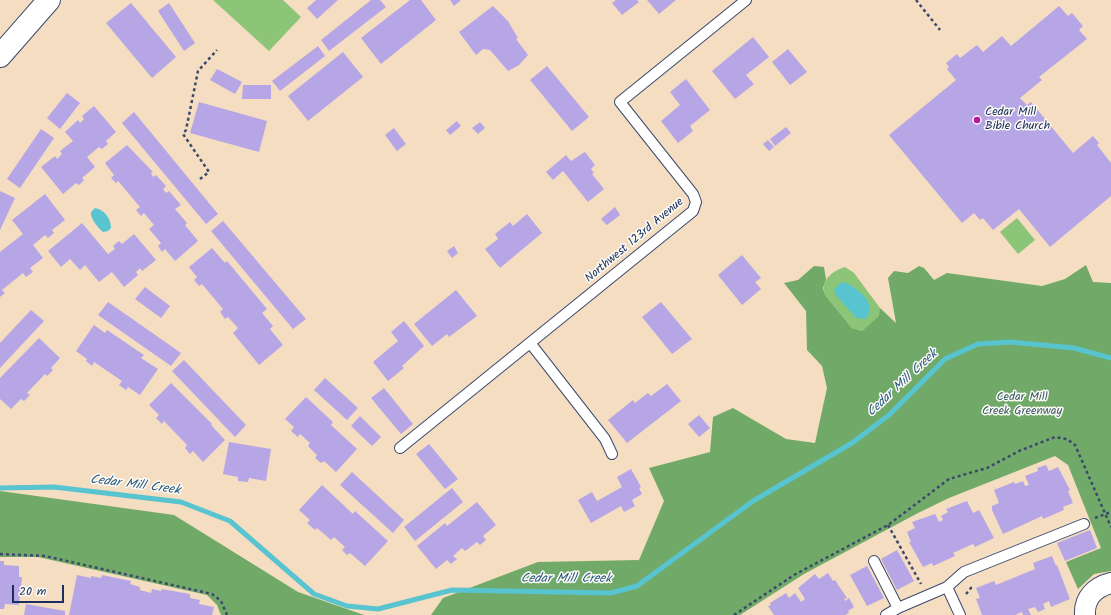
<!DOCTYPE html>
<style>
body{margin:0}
#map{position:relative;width:1111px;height:615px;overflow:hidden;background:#f4ddc0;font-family:Kalam,sans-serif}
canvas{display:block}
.scale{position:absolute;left:12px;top:585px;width:52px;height:18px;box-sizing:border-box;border:2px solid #1b2f5e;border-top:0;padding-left:5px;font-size:12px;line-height:14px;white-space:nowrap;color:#1b2f5e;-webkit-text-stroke:3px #fdfcf7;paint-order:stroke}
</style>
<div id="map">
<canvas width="1111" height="615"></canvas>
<div class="scale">20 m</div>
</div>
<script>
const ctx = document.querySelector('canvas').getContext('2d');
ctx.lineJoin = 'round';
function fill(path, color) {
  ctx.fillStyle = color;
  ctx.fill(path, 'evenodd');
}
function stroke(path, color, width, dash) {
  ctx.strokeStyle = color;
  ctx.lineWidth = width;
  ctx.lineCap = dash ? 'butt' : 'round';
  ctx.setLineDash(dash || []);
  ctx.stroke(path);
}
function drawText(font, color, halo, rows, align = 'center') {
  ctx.font = font + ' Kalam,sans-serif';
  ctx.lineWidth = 3;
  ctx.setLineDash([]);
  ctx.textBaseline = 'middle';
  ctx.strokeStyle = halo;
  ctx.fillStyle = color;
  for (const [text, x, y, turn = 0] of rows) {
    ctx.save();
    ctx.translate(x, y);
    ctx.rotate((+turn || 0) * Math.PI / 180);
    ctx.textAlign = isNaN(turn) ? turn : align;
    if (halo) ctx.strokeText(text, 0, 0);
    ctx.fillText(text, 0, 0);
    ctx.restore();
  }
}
fill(new Path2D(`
 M213 0H283L301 17 269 51Z
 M1017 218 1035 240 1018 254 1000 232Z
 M845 267 854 273 880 308V316L862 331 852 328 825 295C820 280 832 271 845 267Z`), '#8cc478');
fill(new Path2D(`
 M1086 265 1093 282 1111 283V571L1094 574 1078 589 1066 562 1101 548 1068 465 1055 456 949 498 918 513 804 574 740 615H431L443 598 538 562 639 560 664 501 649 468 710 452 713 417 733 408 786 439 815 443 827 388 822 366 807 350 806 311 784 283 798 280 814 266 824 267 826 279 823 288 825 295 852 328 862 331 879 316 880 308 896 323 888 278 894 271 908 273 919 266 924 268 934 280 947 273 1042 286 1065 279Z
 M0 491 174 515 298 592 364 615H221L217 605 207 595 38 557H0Z`), '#71aa68');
fill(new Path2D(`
 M95 208C105 210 111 219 111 228L108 231 103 232C98 228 90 218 91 212Z
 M842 282C852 284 868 296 870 307 871 311 868 315 866 319L856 318 836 295 834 289Z`), '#58c4d0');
stroke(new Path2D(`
 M0 488 54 487 181 502 230 521 314 594 347 606 378 609 452 590 611 593 637 586 753 501 852 443 889 415 945 359 978 344 1010 342 1074 348 1111 358`), '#58c4d0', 5);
fill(new Path2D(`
 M316 0H338L317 19 307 8Z
 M371 0H380L386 7 329 51 321 40Z
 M410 0H421L436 20 381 64 361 38Z
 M450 0H461L454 6Z
 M616 0H637L639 2 622 15 612 3Z
 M647 0H676L659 14Z
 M131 3 176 57 152 78 106 23Z
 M169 3 195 43 184 51 158 11Z
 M493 6 508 21 518 38 516 39 528 55 519 65 508 71 490 50 483 49 476 55 459 32Z
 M1059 6 1068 16 1072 13 1083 26 1079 30 1087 39 1039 77 1042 80 1020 98 1027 105 1031 102 1073 153 1093 136 1099 143 1097 145 1111 163V196L1050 247 1019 209 993 230 983 218 980 220 974 213 962 223 889 135 956 80 947 69 949 67 946 63 957 54 960 58 977 45 983 52 1002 36 1011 46Z
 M753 37 769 57 746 75 754 84 735 99 712 71Z
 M318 46 325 56 280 91 272 81Z
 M788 49 807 72 790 85 772 62Z
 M343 52 363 77 308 121 288 96Z
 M547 66 589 117 572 131 530 80Z
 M217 69 242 82 235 94 210 80Z
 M686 79 710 110 690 126 693 131 678 143 661 121 680 105 670 92Z
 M243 85H271V99H242Z
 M67 93 80 103 60 129 47 118Z
 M199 102 267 121 259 152 190 133Z
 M94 106 116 132 106 141 108 144 102 149 99 147 87 157 95 167 82 178 84 180 79 185 76 183 63 194 41 167 55 156 57 159 62 154 60 151 73 141 65 132 78 120 80 123 84 119 82 116Z
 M134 112 218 214 206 224 122 123Z
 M457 121 461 126 450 135 446 130Z
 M480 122 485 128 478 134 472 128Z
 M786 127 791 133 775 146 770 139Z
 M394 128 406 144 397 151 385 135Z
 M41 129 54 138 20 188 7 179Z
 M768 140 774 147 769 151 763 144Z
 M127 145 153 172 151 173 153 177 156 175 166 186 163 189 166 193 169 191 181 205 175 209 187 223 185 225 198 241 175 261 165 249 162 252 158 246 161 243 149 229 154 225 144 213 141 216 136 210 140 207 118 181 116 183 111 178 114 175 105 163Z
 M585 152 595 165 591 169 594 173 592 174 604 189 588 202 563 171 553 180 546 172 566 155 571 161Z
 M0 191 15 198 0 230Z
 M45 194 65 220 52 230 54 233 48 238 45 235 33 245 43 258 30 268 33 272 26 277 23 273 2 290 5 293 0 297V252L23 234 12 220Z
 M615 207 620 215 607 225 601 219Z
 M527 214 542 233 500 268 485 249 498 239 495 234 510 222 513 226Z
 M223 221 306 319 293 329 211 231Z
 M82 223 108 254 115 249 113 246 119 241 122 244 134 234 156 260 142 271 140 268 136 272 138 275 124 287 112 272 99 282 85 265 80 270 70 259 61 267 48 251Z
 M454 246 458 253 452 258 447 251Z
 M212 248 225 263 227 261 267 309 262 313 273 326 270 329 283 345 259 365 233 333 238 328 228 317 225 319 220 312 223 309 202 284 199 286 194 280 197 277 189 267Z
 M742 255 761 278 755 282 761 289 742 305 718 275Z
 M145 287 170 306 161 318 135 299Z
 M456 290 477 316 449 337 447 334 432 346 414 324Z
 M108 302 181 353 171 366 98 315Z
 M661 302 692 339 672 354 642 317Z
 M31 310 44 321 0 368V343Z
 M404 321 424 346 402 366 404 368 388 381 373 362 398 341 391 332Z
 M94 325 105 333 107 330 144 355 141 358 158 369 140 395 128 387 126 390 119 385 122 381 94 362 92 366 86 361 87 359 76 351Z
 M39 338 60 358 51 368 53 370 47 376 45 374 27 393 30 395 24 401 21 399 11 409 0 399V378Z
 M184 360 246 425 235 437 172 371Z
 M325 378 358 408 347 420 314 390Z
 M171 383 212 424 211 425 225 440 203 462 193 451 190 454 185 448 187 445 164 421 162 424 156 418 159 415 149 405Z
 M667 384 681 401 627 443 608 420 633 400 635 403 648 393 651 396Z
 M384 388 413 424 401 434 371 398Z
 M306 397 333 422 331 425 357 449 336 472 324 461 321 463 315 458 317 455 308 446 310 443 300 434 298 437 291 431 294 427 285 419Z
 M699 415 710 428 699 437 688 424Z
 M360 416 381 437 372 446 351 426Z
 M229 442 271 449 266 481 249 478 248 482 238 481V477L223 474Z
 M429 444 458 479 445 489 416 454Z
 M1046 465 1049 471 1058 467 1070 490 1068 491 1073 503 1063 507 1064 510 1043 519 1042 516 1003 534 992 510V506L999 503 994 490 1014 482 1015 484 1023 481 1025 486 1029 485 1025 476 1038 471 1037 468Z
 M631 469 641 487 639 488 642 494 632 500 635 506 624 512 621 506 591 523 578 500 592 492 597 501 622 487 617 477Z
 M352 472 404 520 393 533 340 485Z
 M322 485 353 514 355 511 388 541 365 566 350 553 347 555 342 550 345 547 334 537 331 540 317 528 315 530 307 523 310 520 299 510Z
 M452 488 463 502 415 541 404 527Z
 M967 501 973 513 979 510 994 538 975 547 973 544 953 553 955 556 942 562 933 566 932 563 923 567 909 542H911L907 532 915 528 912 522 935 514 939 522 943 520 941 516 948 512 946 509Z
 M477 502 496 525 483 536 486 540 480 545 477 542 465 551 462 548 453 556 457 559 451 564 447 560 436 569 417 546 445 523 447 526Z
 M1090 530 1097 548 1065 561 1057 543Z
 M897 550 914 581 897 590 881 559Z
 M1052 556 1056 566 1057 565 1070 599 1051 607 1049 601 1043 604 1045 609 1038 612 1035 607 1028 609 1031 615H1023L1022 612 1015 615H982L976 599 980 598 976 588 994 581 996 585 1035 569 1033 563Z
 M0 561H4V565L19 566V577H22L19 605 5 604 4 609H0Z
 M867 566 884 598 867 606 850 575Z
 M828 573 833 581 835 580 847 598 844 599 845 601 849 598 854 607 848 611 849 613 845 615H774L768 606 771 605 770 603 786 593 789 598 795 593 801 602 805 599 798 588 815 574 819 579Z
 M77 575 91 578V576L101 578 102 575 131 581 130 584 140 587V590L151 593 152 589 161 591 162 589 190 594V598L200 600 199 604 214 607 212 615H69Z
 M26 604 65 611V615H24Z`), '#b7a6e6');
const lane = new Path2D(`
 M531 344 605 439 612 454
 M400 448 693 211 696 202 693 194 620 102 746 0
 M874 561 898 608
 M947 587 960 615
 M886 615 898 608 947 587 964 572 1084 524`);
const street = new Path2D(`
 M1085 615C1084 598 1095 587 1111 583`);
const secondary = new Path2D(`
 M0 56 49 0`);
stroke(lane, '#3c496d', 12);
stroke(street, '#3c496d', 22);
stroke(secondary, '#3c496d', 24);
stroke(new Path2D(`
 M916 0 940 30
 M200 179 209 172 183 134 186 130 198 71 217 50
 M1095 518 1111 512
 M888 525 921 584
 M0 554 45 556 212 594 221 601 227 615
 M966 594 971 588 970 585
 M734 615 794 575 888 525 949 479 987 468 1019 451 1055 437 1067 439 1075 445 1111 527`), '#3c496d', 2.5, [3, 3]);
stroke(lane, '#fff', 10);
stroke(street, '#fff', 20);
stroke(secondary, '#fff', 22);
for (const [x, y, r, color] of [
 [977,120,4,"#b5179e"]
]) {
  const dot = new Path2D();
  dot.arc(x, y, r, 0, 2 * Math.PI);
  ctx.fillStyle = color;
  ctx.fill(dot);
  stroke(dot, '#fdfcf7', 1.5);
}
drawText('12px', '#1b2f5e', '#fdfcf7', [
 ["Cedar Mill",985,113],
 ["Bible Church",985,127]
], 'left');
drawText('12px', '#1b2f5e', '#fdfcf7', [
 ["Northwest 123rd Avenue",635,241,-40]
]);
drawText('12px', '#3d5c66', '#fdfcf7', [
 ["Cedar Mill",1022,398],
 ["Creek Greenway",1022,412]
]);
drawText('italic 13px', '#2d5c80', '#fdfcf7', [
 ["Cedar Mill Creek",903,384,-43],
 ["Cedar Mill Creek",135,486,7],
 ["Cedar Mill Creek",566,580]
]);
</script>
